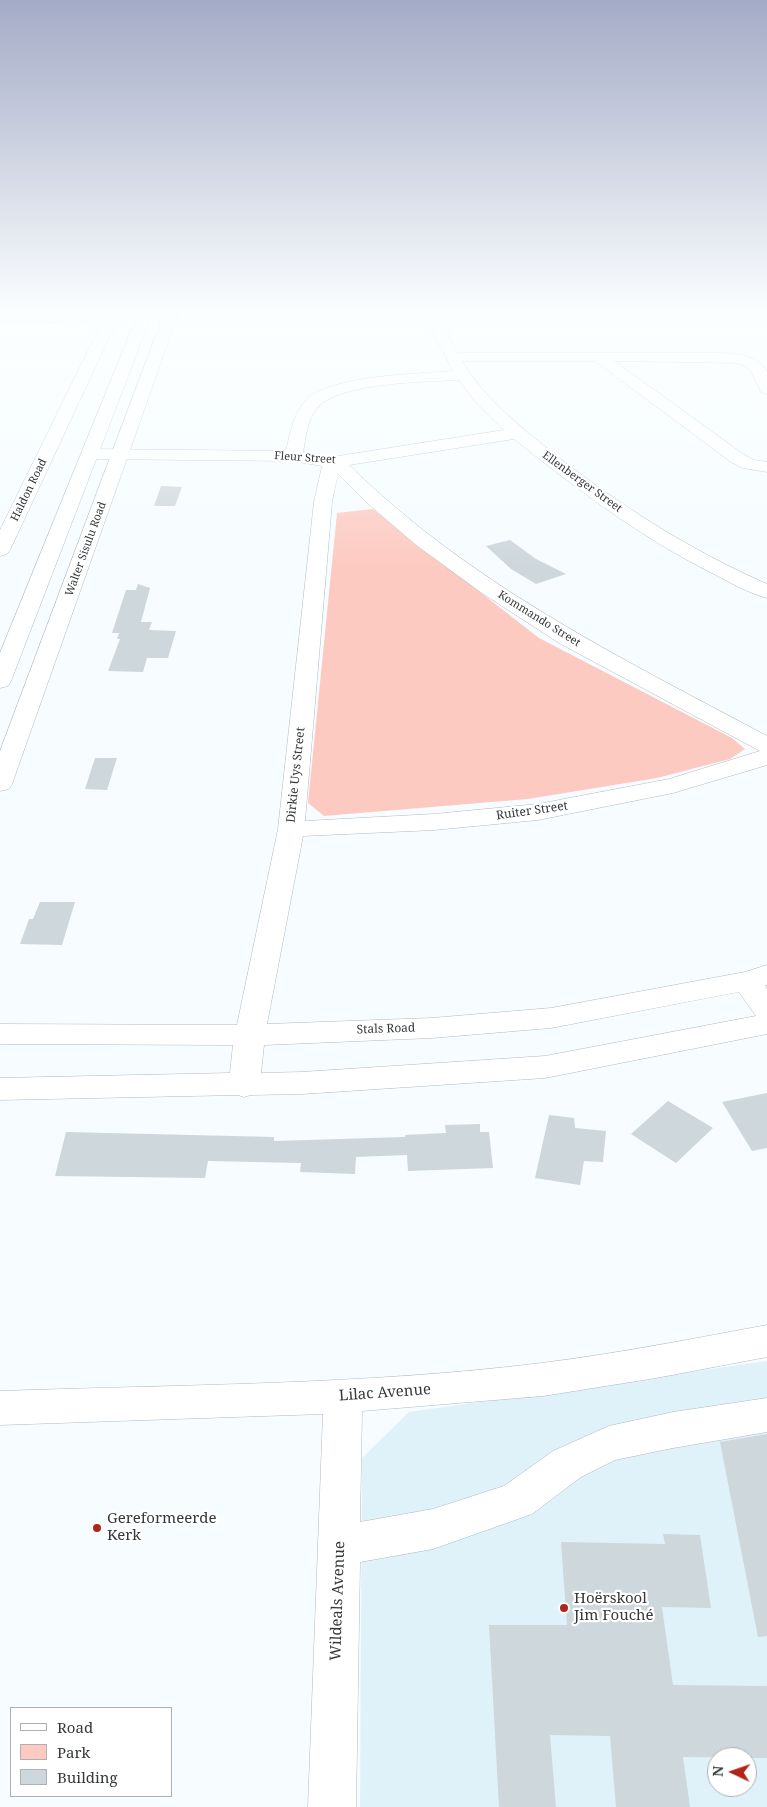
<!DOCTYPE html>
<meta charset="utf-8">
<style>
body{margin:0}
#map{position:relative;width:767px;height:1807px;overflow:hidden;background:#f6fcff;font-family:"Noto Serif",serif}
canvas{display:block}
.legend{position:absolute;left:10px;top:1707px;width:162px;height:90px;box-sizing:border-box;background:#fff;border:1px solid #aeb0b1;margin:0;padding:6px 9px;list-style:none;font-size:15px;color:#35393b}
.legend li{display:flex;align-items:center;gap:10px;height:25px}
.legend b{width:25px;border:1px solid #aeb0b1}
.north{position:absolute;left:707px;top:1747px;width:50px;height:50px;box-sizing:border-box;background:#fff;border:1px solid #aeb0b1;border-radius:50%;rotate:273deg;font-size:14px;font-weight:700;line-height:20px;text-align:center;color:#35393b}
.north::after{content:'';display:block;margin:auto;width:18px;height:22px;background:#b32418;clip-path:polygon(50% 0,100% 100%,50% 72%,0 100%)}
</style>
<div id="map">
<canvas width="767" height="1807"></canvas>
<ul class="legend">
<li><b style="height:6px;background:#fff"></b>Road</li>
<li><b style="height:14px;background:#fdcac1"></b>Park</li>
<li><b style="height:14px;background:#cdd7dc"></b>Building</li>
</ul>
<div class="north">N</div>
</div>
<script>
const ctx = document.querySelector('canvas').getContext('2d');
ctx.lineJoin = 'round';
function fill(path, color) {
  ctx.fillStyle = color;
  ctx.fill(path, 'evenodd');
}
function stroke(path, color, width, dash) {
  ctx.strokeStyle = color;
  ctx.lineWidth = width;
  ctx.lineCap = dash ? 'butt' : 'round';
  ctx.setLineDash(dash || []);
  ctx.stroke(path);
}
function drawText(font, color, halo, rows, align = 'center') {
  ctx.font = font + ' "Noto Serif",serif';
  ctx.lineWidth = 4.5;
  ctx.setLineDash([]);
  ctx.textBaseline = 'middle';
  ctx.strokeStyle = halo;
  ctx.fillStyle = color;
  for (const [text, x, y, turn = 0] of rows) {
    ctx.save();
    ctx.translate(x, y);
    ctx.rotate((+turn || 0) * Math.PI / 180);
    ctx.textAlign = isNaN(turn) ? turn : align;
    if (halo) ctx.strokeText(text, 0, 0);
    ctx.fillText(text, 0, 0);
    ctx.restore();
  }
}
fill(new Path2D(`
 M767 1361V1807H360L362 1458 409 1412ZM717 1757H747V1787H717Z`), '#dff2fa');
fill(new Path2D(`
 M373 509 539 638 732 738 745 749 730 759 657 778 528 799 324 816 308 803 337 513Z`), '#fdcac1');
fill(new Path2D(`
 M161 486 182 487 175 506H154Z
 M510 540 536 559 566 574 536 584 511 569 486 546Z
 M138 584 150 588 141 622H152L149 630 176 631 168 658H147L143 672 108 671 120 639H117L119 633H112L126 590H136Z
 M95 758H117L107 790 85 789Z
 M40 902H75L62 945 20 944 29 919H33Z
 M767 1093V1148L752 1151 722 1102Z
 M668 1101 713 1128 676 1163 631 1134Z
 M549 1115 574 1118 575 1128 606 1131 603 1162 584 1161 580 1185 535 1178Z
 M480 1124V1132H489L493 1168 408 1171 407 1155 356 1157 355 1174 300 1172 301 1163 208 1161 205 1178 55 1176 66 1132 274 1137V1141L405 1137V1135L446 1133 445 1125Z
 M767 1434V1636L758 1637 720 1442Z
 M663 1534 700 1535 711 1608 662 1607 673 1685 767 1686V1758L683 1757 690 1807H616L610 1736 550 1735 556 1807H499L489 1625H567L561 1542 665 1544Z`), '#cdd7dc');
const minor = new Path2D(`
 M0 314C24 314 100 308 114 327L10 550 7 554 0 556V530L99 328 87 323 0 322Z
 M416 314 434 315 445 328 457 353H726C740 354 762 357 767 373 767 379 767 388 767 394L761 392 751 371 743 365 735 363 614 361 743 454 754 460 767 462V472L743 468 731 462 595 361H462C485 399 518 425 553 453 619 505 690 550 767 584V598C748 593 729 582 712 573 640 537 577 489 514 439L349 465C470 584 619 657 767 736V765L673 793 538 820 434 830 303 836 267 1024 432 1018 551 1008 745 972 767 965V985H765L767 989V1034L545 1078 302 1094 251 1095 244 1097 238 1095 0 1100V1078L230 1073 233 1045 0 1044V1024L237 1025 278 829 314 502 322 466 293 461 90 459 84 458 81 454 84 450 90 449 286 451C290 434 293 415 305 401 329 375 418 374 453 371L431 329ZM459 380 477 404 504 430 332 457 303 452C306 438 307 420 317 408 339 382 425 382 459 380ZM338 474 366 502 416 545 482 593 559 643 760 751 669 779 538 804 434 814 305 821 332 502ZM739 992 756 1016 545 1056 302 1072 261 1073 264 1045 432 1038 551 1028Z
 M767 1325V1357L656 1378 543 1396 362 1411 360 1522 433 1509 504 1486 553 1451 609 1426 673 1412 767 1398V1432L673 1448 615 1460 581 1477 532 1514 433 1549 360 1562 356 1807H308L323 1414 0 1425V1391C169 1385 339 1385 507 1367 594 1358 681 1341 767 1325Z`);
const highway = new Path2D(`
 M138 314H152L11 681 8 686 0 688V653Z
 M164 314H178L12 784 9 789 0 791V751Z`);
stroke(minor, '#b0babe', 1);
stroke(highway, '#b0babe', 1);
fill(minor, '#fff');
fill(highway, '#fff');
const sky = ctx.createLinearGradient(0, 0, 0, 567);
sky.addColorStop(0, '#a4abc6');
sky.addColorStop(0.55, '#fbfeff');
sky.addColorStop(1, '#fbfeff00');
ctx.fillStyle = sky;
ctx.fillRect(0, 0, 767, 567);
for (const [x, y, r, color] of [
 [97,1528,5,"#b32418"],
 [564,1608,5,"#b32418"]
]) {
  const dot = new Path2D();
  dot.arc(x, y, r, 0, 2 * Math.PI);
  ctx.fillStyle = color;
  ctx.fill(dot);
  stroke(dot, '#fff', 2);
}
drawText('11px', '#35393b', '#fff', [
 ["Fleur Street",305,458,4],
 ["Ellenberger Street",582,482,36],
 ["Haldon Road",29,490,-64],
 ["Walter Sisulu Road",86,549,-70],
 ["Kommando Street",539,619,32]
]);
drawText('12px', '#35393b', '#fff', [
 ["Dirkie Uys Street",296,775,-84],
 ["Ruiter Street",532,811,-8],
 ["Stals Road",386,1029,-2]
]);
drawText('15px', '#35393b', '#fff', [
 ["Lilac Avenue",385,1393,-4],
 ["Wildeals Avenue",338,1601,-88]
]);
drawText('15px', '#35393b', '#fff', [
 ["Gereformeerde",107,1519],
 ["Kerk",107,1536],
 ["Hoërskool",574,1599],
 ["Jim Fouché",574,1616]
], 'left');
</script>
